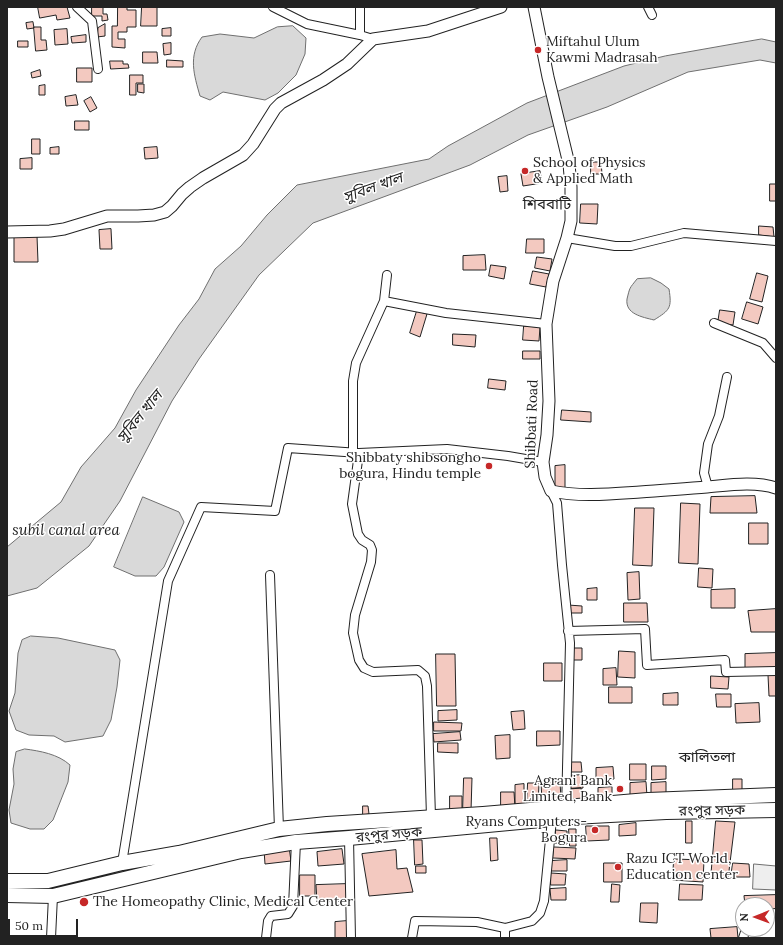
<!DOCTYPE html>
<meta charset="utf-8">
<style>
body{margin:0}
#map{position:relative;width:783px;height:945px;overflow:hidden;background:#fff;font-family:Lora,serif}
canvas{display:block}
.frame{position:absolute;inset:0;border:8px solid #222;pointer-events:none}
.north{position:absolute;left:735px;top:897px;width:40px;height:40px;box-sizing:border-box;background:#fff;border:1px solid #a7a7a7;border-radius:50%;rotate:269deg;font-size:11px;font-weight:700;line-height:16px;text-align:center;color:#222}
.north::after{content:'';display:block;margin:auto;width:14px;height:18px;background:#c62828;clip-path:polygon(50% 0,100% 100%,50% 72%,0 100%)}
.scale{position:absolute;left:8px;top:919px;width:70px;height:18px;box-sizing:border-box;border:2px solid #222;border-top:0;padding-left:5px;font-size:12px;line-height:14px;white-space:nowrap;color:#222;-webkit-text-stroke:3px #fff;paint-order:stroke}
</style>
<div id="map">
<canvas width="783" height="945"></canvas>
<div class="frame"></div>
<div class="north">N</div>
<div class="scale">50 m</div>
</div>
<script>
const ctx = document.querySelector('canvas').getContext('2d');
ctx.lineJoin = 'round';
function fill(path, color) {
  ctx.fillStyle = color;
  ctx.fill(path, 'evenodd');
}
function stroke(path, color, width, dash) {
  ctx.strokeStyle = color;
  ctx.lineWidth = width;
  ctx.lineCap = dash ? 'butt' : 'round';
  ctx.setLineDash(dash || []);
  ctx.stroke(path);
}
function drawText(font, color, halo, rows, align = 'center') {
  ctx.font = font + ' Lora,"Noto Sans Bengali",serif';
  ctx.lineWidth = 3;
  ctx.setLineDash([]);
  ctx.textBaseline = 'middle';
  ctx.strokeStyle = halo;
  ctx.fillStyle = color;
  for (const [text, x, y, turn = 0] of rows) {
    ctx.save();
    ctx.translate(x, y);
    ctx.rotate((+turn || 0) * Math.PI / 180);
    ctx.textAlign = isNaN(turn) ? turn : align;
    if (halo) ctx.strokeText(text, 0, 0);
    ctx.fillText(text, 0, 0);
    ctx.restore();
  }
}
const green = new Path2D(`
 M754 864 776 866V890L753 889Z`);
fill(green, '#eee');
stroke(green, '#6f6f6f', 1);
const water = new Path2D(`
 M293 26 306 38 305 54 296 75 278 93 265 100 223 92 210 100 200 96C194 75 188 56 202 37L220 34 254 38 277 27Z
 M762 39 776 42V63L760 60 688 72 607 107 528 135 470 165 313 223 259 275 199 359 172 401 120 501 89 546 37 588 7 596V547L61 502 81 467 115 428 136 390 179 325 199 299 215 269 241 246 267 215 297 185 429 159 448 146 527 103 624 66 665 56Z
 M651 278 661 283 669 289C672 308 670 310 654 320 642 317 625 314 627 299 630 287 629 289 637 279Z
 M143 497 179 512 184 522 164 567 156 576H135L114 567Z
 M31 636 58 638 115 650 120 660 117 687 111 720 103 736 65 742 54 736 29 735 16 730 9 711 15 693 18 653 22 640Z
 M25 749C40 751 58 754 70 765L68 782 53 820 44 829H30L11 823 9 810 14 784 13 769 16 752Z`);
fill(water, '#d9d9d9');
stroke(water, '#6f6f6f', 1);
const building = new Path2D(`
 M38 7H67L70 18 57 20 56 15 40 18Z
 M92 7H103V14H107L108 20 102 21V16H92Z
 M118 7H127V10H136V27H127V32H118V39H125V48L112 47V26H117Z
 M142 7H157V26H141Z
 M33 22 34 28 27 29 26 23Z
 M105 24V36L97 37 98 28Z
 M34 27H41V40H46L47 50 36 51Z
 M171 28V36H162V29Z
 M67 29 68 44 55 45 54 30Z
 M86 35V42L72 43 71 37Z
 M18 41H28V47H18Z
 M171 43V54L164 55 163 44Z
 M143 52H157L158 63H143Z
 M167 60 183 61V67H167Z
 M110 61H123V64H128L129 68 111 69Z
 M77 68H92V82H77Z
 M40 70 41 76 32 78 31 73Z
 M130 75H143V83H136V95H130Z
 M138 84H144V93L138 92Z
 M45 85V95H39V86Z
 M76 95 78 105 66 106 65 97Z
 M91 97 97 108 90 112 84 101Z
 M75 121H89V130H75Z
 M32 139H40V154H32Z
 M59 147V154H50V148Z
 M157 147 158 158 145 159 144 148Z
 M32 158V169H20V159Z
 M591 162H601L602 174H591Z
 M540 171 542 183 523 186 521 174Z
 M507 176 508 191 500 192 498 177Z
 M770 184H776V201H770Z
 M581 204H598L597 224 580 223Z
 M759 226 773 227 774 237 759 235Z
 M111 229 112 249H100L99 230Z
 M37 236 38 262H14V237Z
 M527 239H544V253H526Z
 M485 255 486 270H463V256Z
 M537 257 552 259 550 271 535 268Z
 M491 265 506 267 504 279 489 276Z
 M533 271 549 274 546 287 530 284Z
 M757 273 768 276 762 302 750 299Z
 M747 302 763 307 758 324 742 319Z
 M720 310 735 312 733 325 718 323Z
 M417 311 427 314 420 337 410 333Z
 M524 326 540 327 539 341 523 340Z
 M453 334 476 335 475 347 453 345Z
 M523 351H540V359H523Z
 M489 379 506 381 505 390 488 388Z
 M562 410 591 412V422L561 420Z
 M565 465V488H555V466Z
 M755 496 757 513H710L711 497Z
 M681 503 700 504 698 564 679 563Z
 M635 508H654L652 566 633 565Z
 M749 523H768V544H749Z
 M699 568 713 569 712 588 698 587Z
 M639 572 640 599 628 600 627 573Z
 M597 588V600H587V589Z
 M735 589V608H711V590Z
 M624 603H647L648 622H624Z
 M568 605 582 606V613H568Z
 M776 609V632H751L748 611Z
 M572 648H582V660H571Z
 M619 651 635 652V678L618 677Z
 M776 653V668H745V654Z
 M436 654H455L456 706H437Z
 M544 663H562V681H544Z
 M616 668 617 685H603V669Z
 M776 674V696H769L768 675Z
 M711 676 729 677 728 689 711 688Z
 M609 687H632V703H609Z
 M678 693V705H663V694Z
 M716 694H731V707H717Z
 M759 703 760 722 736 723 735 704Z
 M457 710V720L438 721V711Z
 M524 711 525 729 513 730 511 712Z
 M434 722 462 723 461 731H434Z
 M537 731H560V745L537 746Z
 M460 732 461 740 434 742 433 734Z
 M510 735V758L496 759 495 736Z
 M438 743H458V753L438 752Z
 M570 762H581L582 772H570Z
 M630 764H646V780H630Z
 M652 766H666V779L652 780Z
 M613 767 614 779H596V768Z
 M582 775 583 788 568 789V776Z
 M464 778H472L471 811H463Z
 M733 779H742V792H733Z
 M560 782 561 799 542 800 541 783Z
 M646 782 647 796 630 797V783Z
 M666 782V794L651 795V783Z
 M528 783H539L538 806 527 805Z
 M524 784V806L515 807V785Z
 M612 787V799H598V788Z
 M581 788 582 800 569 801 568 789Z
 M501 792H514L515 807 501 808Z
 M450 796H462V813L450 812Z
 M363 806H368L369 814 363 815Z
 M686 821H692V843H686Z
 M716 821 735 822 728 879 711 878Z
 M636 823V835L619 836V825Z
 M586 826H609V840L587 841Z
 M569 829H576V846H570Z
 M556 830 567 831V844L555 843Z
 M490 838H497L498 860 491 861Z
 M414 840H422L423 864 415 865Z
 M289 847 291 861 265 864 264 850Z
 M554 847 576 848 575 859 553 858Z
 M342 849 344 864 318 866 317 852Z
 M396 850 397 869 407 868 413 892 369 896 362 854Z
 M674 859 704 860 703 882 673 880Z
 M567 860V871H551V861Z
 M604 863H622V882H604Z
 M733 863 749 864 750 877H731Z
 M416 866H426V873H416Z
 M551 873 566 874 565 885H551Z
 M300 875H315V896H300Z
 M347 884 348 901 317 902 316 885Z
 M612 884 620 885 619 902H611Z
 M680 884 703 885 702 900H679Z
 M566 888V900H551L550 889Z
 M776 895V911H769V907H767V905H745L744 896Z
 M641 903H658L657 923 640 922Z
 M347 921 348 938H335V922Z
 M737 927 738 938H711L710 929Z`);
fill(building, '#f3c9c0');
stroke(building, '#222', 1);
const minor = new Path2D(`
 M77 7 92 21 98 69
 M273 7 307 24 360 35 373 39
 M360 7V35
 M648 7 652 15
 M567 238 615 246H631L684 233 776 241
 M384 301 446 313 546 324
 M714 323 763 343 776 358
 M353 452V381L356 363 384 301 387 275
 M359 453 352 504 358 534 362 540 370 545 372 550 371 562 355 615 353 633 359 660 364 668 373 672 418 670 425 676 427 686 431 817
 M708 487 704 473 708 444 719 416 727 377
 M551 491 557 503 562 565 570 643 566 810
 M270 575 279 829
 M568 631 645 629 647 665 725 660 726 672 776 671
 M349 838 351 938
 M122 863 168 581 201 507 275 511 288 448 359 453 447 449 508 456 543 462
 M767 914 776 913
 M51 938 53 896
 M266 938 268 921 271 916 288 914 293 906 296 842
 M412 938 415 921 477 922 505 928 532 921 540 913 544 901 552 819
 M505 938V928
 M743 938 746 929`);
const tertiary = new Path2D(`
 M534 7 548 77 569 164 571 187V221L567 238 553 281 546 324 549 401 547 435 543 462 545 477 551 491C579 497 611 494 640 492 662 490 684 489 707 487 729 485 755 481 776 488
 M7 232 50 231 64 229 107 216H138L154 215 165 212 172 206 182 194 190 187 203 178 243 155 253 144 275 109 281 103 323 80 347 64 373 39 428 31 501 7`);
const trunk = new Path2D(`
 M7 881H48L122 863 179 853 279 829 327 824 483 814 648 800 776 795
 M7 895 53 896 241 851 296 842 349 838 573 817 666 812 776 810`);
stroke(minor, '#222', 10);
stroke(tertiary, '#222', 13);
stroke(trunk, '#222', 16);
stroke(minor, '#fff', 8);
stroke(tertiary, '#fff', 11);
stroke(trunk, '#fff', 14);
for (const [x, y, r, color] of [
 [538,50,4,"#c62828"],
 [525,171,4,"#c62828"],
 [489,466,4,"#c62828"],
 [620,789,4,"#c62828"],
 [595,830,4,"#c62828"],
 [618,867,4,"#c62828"],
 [84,902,5,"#c62828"]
]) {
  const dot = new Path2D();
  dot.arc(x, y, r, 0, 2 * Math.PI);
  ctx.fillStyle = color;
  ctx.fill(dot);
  stroke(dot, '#fff', 1.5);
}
drawText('14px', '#222', '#fff', [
 ["Miftahul Ulum",546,42],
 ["Kawmi Madrasah",546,58],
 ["School of Physics",533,163],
 ["& Applied Math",533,179],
 ["Shibbaty shibsongho",481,458,"right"],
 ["bogura, Hindu temple",481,474,"right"],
 ["Agrani Bank",612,781,"right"],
 ["Limited, Bank",612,797,"right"],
 ["Ryans Computers-",587,822,"right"],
 ["Bogura",587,838,"right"],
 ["Razu ICT World,",626,859],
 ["Education center",626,875],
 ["The Homeopathy Clinic, Medical Center",93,902]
], 'left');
drawText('14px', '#222', '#fff', [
 ["Shibbati Road",532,424,-88],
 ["রংপুর সড়ক",712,811,-1],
 ["রংপুর সড়ক",389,835,-5]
]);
drawText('italic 15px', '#222', '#fff', [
 ["সুবিল খাল",373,188,-20],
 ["সুবিল খাল",140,417,-51],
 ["subil canal area",66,531]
]);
drawText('15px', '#222', '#fff', [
 ["শিববাটি",547,205],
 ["কালিতলা",707,758]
]);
</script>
